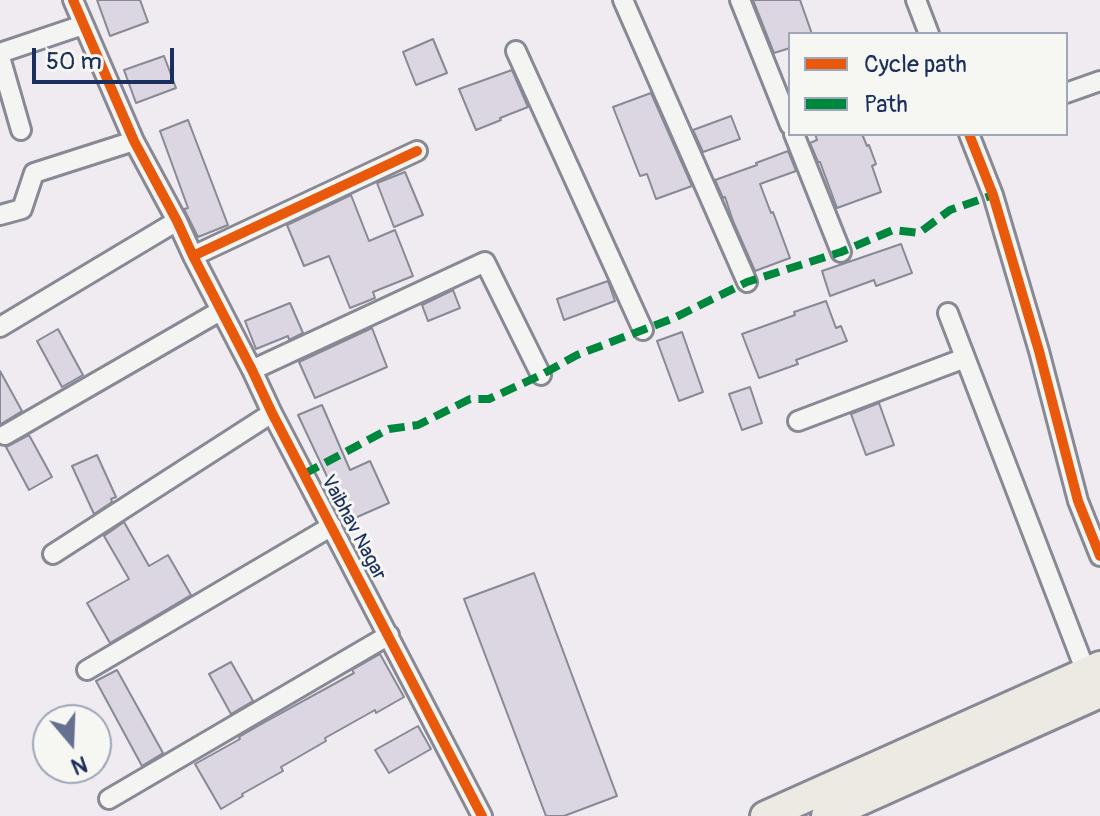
<!DOCTYPE html>
<style>
body{margin:0}
#map{position:relative;width:1100px;height:816px;overflow:hidden;background:#f0ebf0;font-family:Pangolin,sans-serif}
canvas{display:block}
.legend{position:absolute;left:788px;top:32px;width:280px;height:104px;box-sizing:border-box;background:#f6f6f2;border:2px solid #9ea6b7;margin:0;padding:10px 14px;list-style:none;font-size:24px;color:#1b2f5e}
.legend li{display:flex;align-items:center;gap:16px;height:40px}
.legend b{width:40px;border:2px solid #9ea6b7}
.north{position:absolute;left:32px;top:704px;width:80px;height:80px;box-sizing:border-box;background:#f6f6f2;border:2px solid #9ea6b7;border-radius:50%;rotate:161deg;font-size:22px;font-weight:700;line-height:32px;text-align:center;color:#1b2f5e}
.north::after{content:'';display:block;margin:auto;width:28px;height:36px;background:#667191;clip-path:polygon(50% 0,100% 100%,50% 72%,0 100%)}
.scale{position:absolute;left:32px;top:48px;width:142px;height:36px;box-sizing:border-box;border:4px solid #1b2f5e;border-top:0;padding-left:10px;font-size:24px;line-height:28px;white-space:nowrap;color:#1b2f5e;-webkit-text-stroke:6px #f6f6f2;paint-order:stroke}
</style>
<div id="map">
<canvas width="1100" height="816"></canvas>
<ul class="legend">
<li><b style="height:10px;background:#e8590c"></b>Cycle path</li>
<li><b style="height:10px;background:#00873e"></b>Path</li>
</ul>
<div class="north">N</div>
<div class="scale">50 m</div>
</div>
<script>
const ctx = document.querySelector('canvas').getContext('2d');
ctx.lineJoin = 'round';
function fill(path, color) {
  ctx.fillStyle = color;
  ctx.fill(path, 'evenodd');
}
function stroke(path, color, width, dash) {
  ctx.strokeStyle = color;
  ctx.lineWidth = width;
  ctx.lineCap = dash ? 'butt' : 'round';
  ctx.setLineDash(dash || []);
  ctx.stroke(path);
}
function drawText(font, color, halo, rows, align = 'center') {
  ctx.font = font + ' Pangolin,sans-serif';
  ctx.lineWidth = 6;
  ctx.setLineDash([]);
  ctx.textBaseline = 'middle';
  ctx.strokeStyle = halo;
  ctx.fillStyle = color;
  for (const [text, x, y, turn = 0] of rows) {
    ctx.save();
    ctx.translate(x, y);
    ctx.rotate((+turn || 0) * Math.PI / 180);
    ctx.textAlign = isNaN(turn) ? turn : align;
    if (halo) ctx.strokeText(text, 0, 0);
    ctx.fillText(text, 0, 0);
    ctx.restore();
  }
}
const building = new Path2D(`
 M97 0H140L148 22 110 36Z
 M753 0H800L812 34H790V48L774 53Z
 M433 39 447 73 416 85 403 52Z
 M164 56 176 88 136 103 124 70Z
 M512 70 528 107 500 118 501 120 476 130 459 89Z
 M651 93 692 186 656 199 647 174 640 176 613 107Z
 M731 116 740 139 703 152 693 130Z
 M188 120 228 225 198 237 184 209 188 208 160 131Z
 M815 134H862L867 146 869 145 876 164 872 166 881 192 837 208 820 162H818L810 143 817 140Z
 M788 151 796 171 760 184 771 213 773 212 790 258 755 271 733 221 725 197 723 198 715 180 757 165 756 163Z
 M405 172 423 215 394 227 377 183Z
 M351 195 369 241 395 230 413 276 373 292 375 298 350 308 329 256 304 266 287 225Z
 M901 244 912 273 876 286 874 280 830 296 822 271Z
 M608 281 615 301 564 320 557 299Z
 M453 290 460 308 428 321 422 305Z
 M826 301 836 328 841 326 847 341 796 360 798 364 759 378 742 334 795 315 794 312Z
 M290 303 303 333 289 340 288 336 256 349 245 321Z
 M372 328 387 367 315 398 299 362Z
 M58 329 83 375 62 387 37 341Z
 M682 332 703 392 679 401 657 341Z
 M0 371 22 411 1 424 0 422Z
 M750 387 762 423 742 430 729 394Z
 M879 403 894 445 866 455 851 414Z
 M322 405 350 470 370 461 389 503 348 521 298 415Z
 M29 435 52 477 29 490 6 447Z
 M97 455 116 497 111 499 112 502 94 514 72 466Z
 M124 522 149 566 168 555 191 595 110 643 87 603 129 579 104 536Z
 M534 573 617 796 564 816H546L464 599Z
 M380 654 404 697 376 713 375 710 325 738 326 741 281 767 283 771 242 794 243 796 221 809 195 764 240 739 239 737 265 722 354 673 352 670Z
 M231 662 253 701 231 714 209 674Z
 M117 670 163 753 142 766 96 681Z
 M418 726 431 749 389 773 375 750Z`);
fill(building, '#dcd5e2');
stroke(building, '#878994', 2);
const street = new Path2D(`
 M73 0 134 141 177 221 193 256 417 151
 M623 0 747 282
 M740 0 790 125
 M916 0 929 34
 M516 51 643 330
 M0 53 83 25
 M0 57 21 130
 M1066 93 1100 81
 M794 134 841 252
 M969 134 993 195 1039 351 1078 501 1100 556
 M0 215 22 209 34 173 134 141
 M193 256 252 370 272 413 482 816
 M948 313 1086 672
 M0 327 177 221
 M252 370 485 262 541 375
 M798 421 965 358
 M5 435 220 311
 M53 554 272 413
 M87 670 332 526
 M109 799 389 635`);
const primary = new Path2D(`
 M765 816 1100 666
 M826 816 1100 693`);
stroke(street, '#878994', 24);
stroke(primary, '#878994', 34);
stroke(street, '#f4f4f3', 18);
stroke(primary, '#ede9e3', 28);
stroke(new Path2D(`
 M304 474 389 429 418 425 470 399H489L541 375 577 355 674 318 747 282 841 252 893 230 919 233 950 210 993 195`), '#00873e', 8, [16, 8]);
stroke(new Path2D(`
 M73 0 134 141 177 221 193 256 417 151
 M969 134 993 195 1039 351 1078 501 1100 556
 M193 256 252 370 272 413 482 816`), '#e8590c', 10);
drawText('20px', '#1b2f5e', '#f6f6f2', [
 ["Vaibhav Nagar",353,528,62]
]);
</script>
